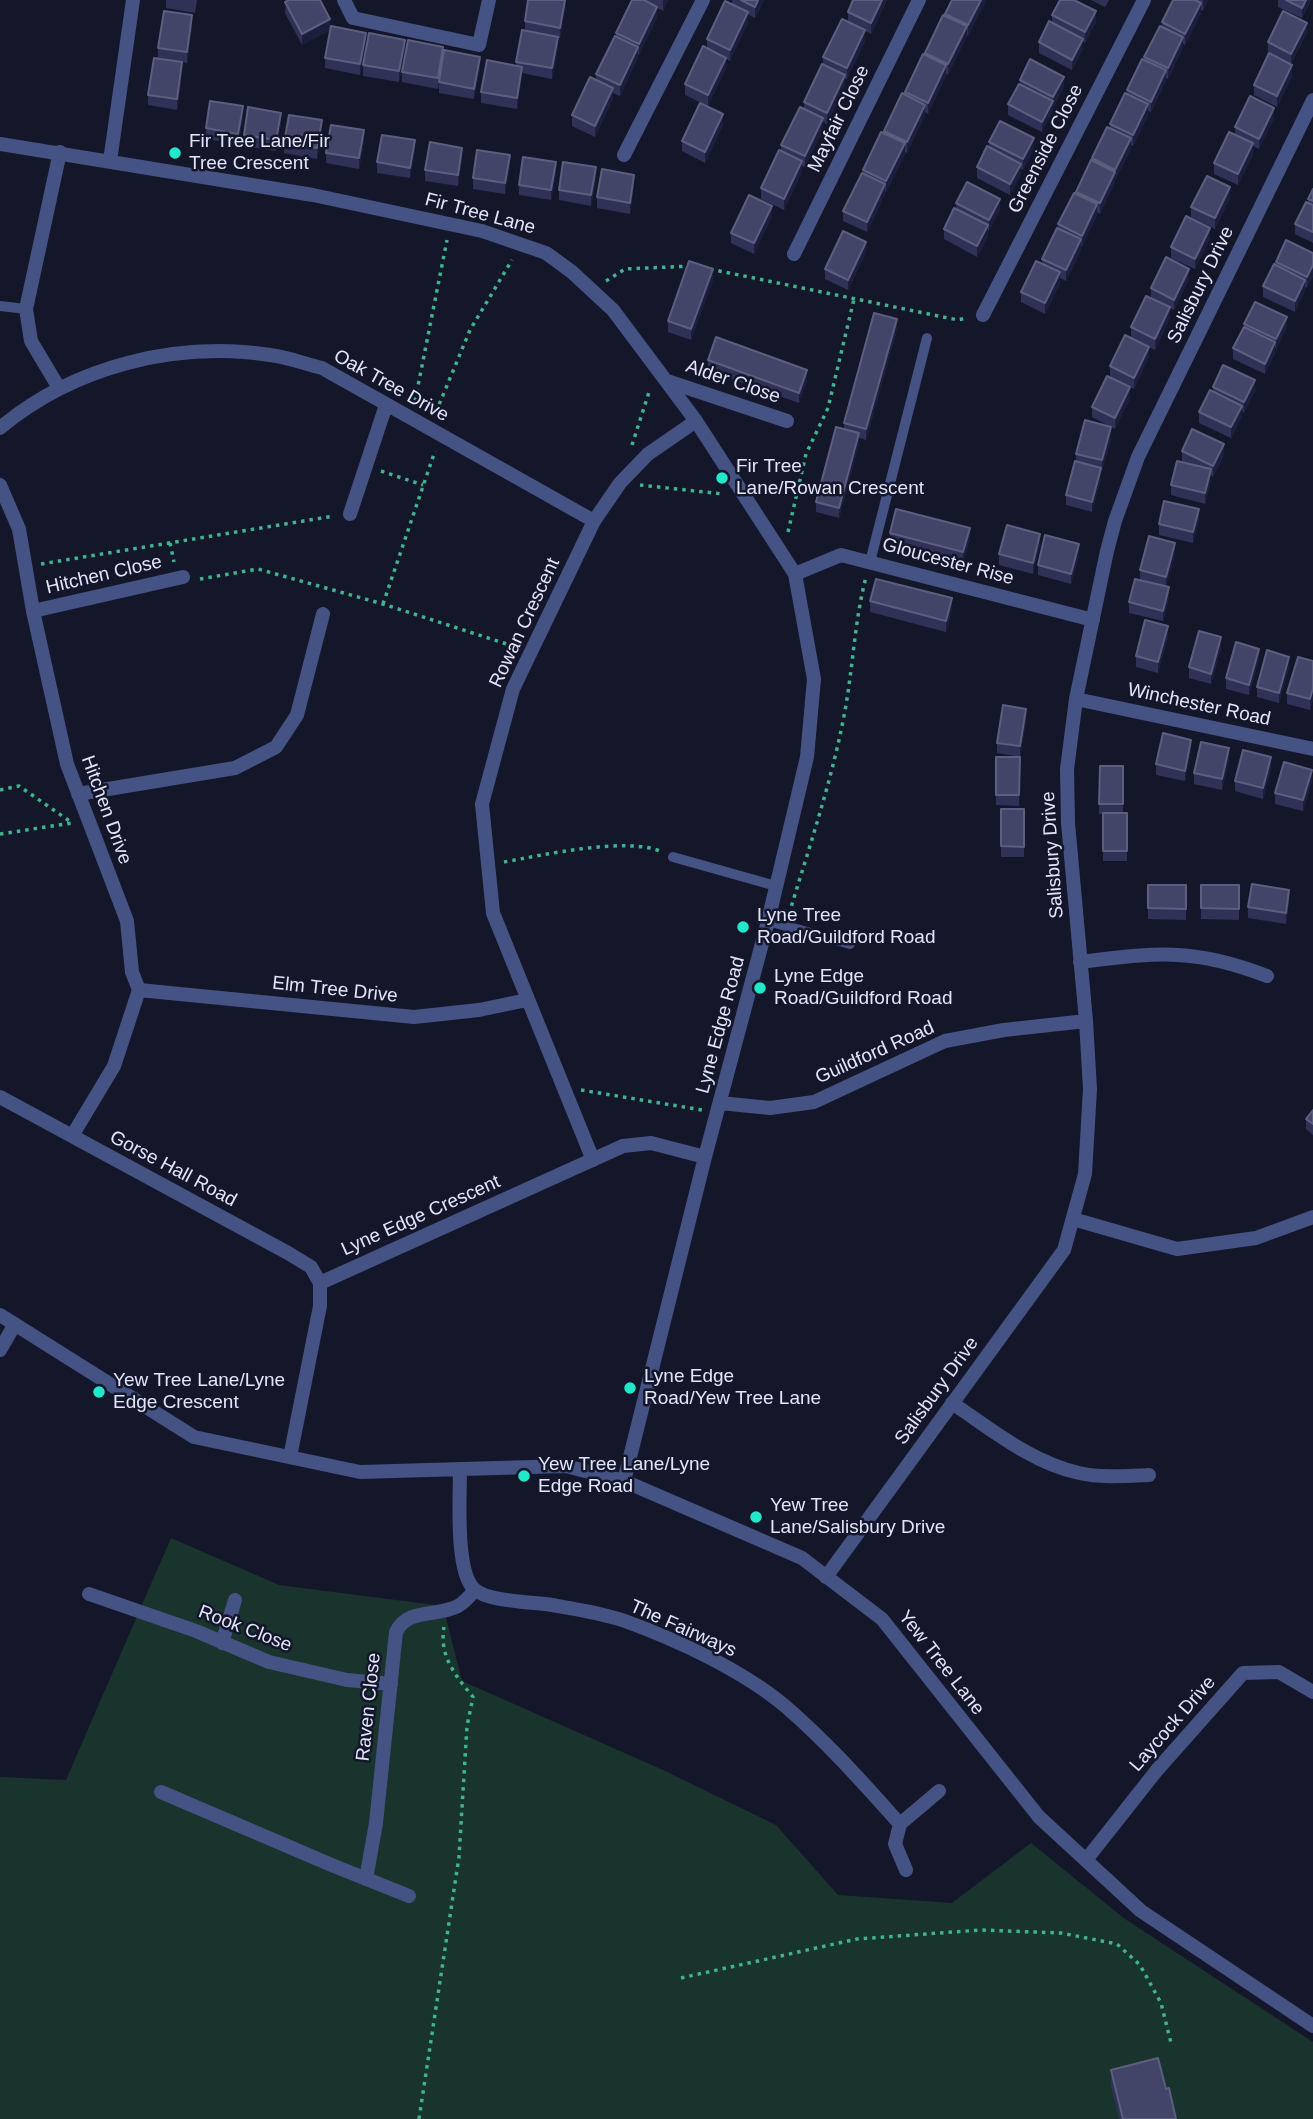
<!DOCTYPE html>
<style>
body{margin:0}
canvas{display:block;background:#14162a}
</style>
<canvas width="1313" height="2119"></canvas>
<script>
const ctx = document.querySelector('canvas').getContext('2d');
ctx.lineJoin = 'round';
function fill(path, color) {
  ctx.fillStyle = color;
  ctx.fill(path, 'evenodd');
}
function stroke(path, color, width, dash) {
  ctx.strokeStyle = color;
  ctx.lineWidth = width;
  ctx.lineCap = dash ? 'butt' : 'round';
  ctx.setLineDash(dash || []);
  ctx.stroke(path);
}
function drawText(font, color, halo, rows, align = 'center') {
  ctx.font = font + ' Helvetica,sans-serif';
  ctx.lineWidth = 5;
  ctx.setLineDash([]);
  ctx.textBaseline = 'middle';
  ctx.strokeStyle = halo;
  ctx.fillStyle = color;
  for (const [text, x, y, turn = 0] of rows) {
    ctx.save();
    ctx.translate(x, y);
    ctx.rotate((+turn || 0) * Math.PI / 180);
    ctx.textAlign = isNaN(turn) ? turn : align;
    if (halo) ctx.strokeText(text, 0, 0);
    ctx.fillText(text, 0, 0);
    ctx.restore();
  }
}
fill(new Path2D(`
 M171 1538 279 1585 443 1606 462 1681 663 1770 776 1825 838 1895 952 1903 1031 1843 1125 1919 1313 2042V2119H0V1777L66 1780Z`), '#18342c');
stroke(new Path2D(`
 M710 269 958 320 966 318
 M606 281 625 269 692 266
 M415 401 447 240
 M436 412 470 330 512 260
 M632 445 650 389
 M381 471 423 485
 M640 485 723 494
 M788 532 806 454 828 408 854 299
 M170 543 174 562
 M41 564 334 516
 M200 579 258 569 383 604 516 647
 M383 604 435 451
 M0 790 19 786 71 822
 M0 834 72 823
 M504 862C543 855 628 836 662 852
 M789 914C809 848 831 783 844 716 853 670 854 623 866 577
 M581 1090 702 1110
 M681 1978 857 1939 981 1930 1061 1933 1117 1944 1140 1965 1161 2003 1171 2043
 M419 2119 459 1857 467 1726 473 1697C455 1675 439 1656 444 1627`), '#3fb28e', 3.5, [3.5, 5]);
stroke(new Path2D(`
 M0 306 26 309
 M870 562 927 338
 M673 857 776 886
 M768 921 850 944`), '#455284', 10);
stroke(new Path2D(`
 M344 0 353 18 479 45 489 0
 M0 144 313 195 482 231 546 253 572 272 613 310 696 421 795 574 814 679 807 757 768 921 705 1157 624 1481
 M624 155 703 0
 M110 161 133 0
 M794 254 919 0
 M983 315 1144 0
 M667 381 787 421
 M59 388 31 341 26 309 60 152
 M0 428C74 366 176 341 270 355 288 357 305 364 322 368L594 521
 M0 485 19 529 33 611 67 764 127 921 132 972 139 990 114 1066 72 1136
 M350 514 386 405
 M795 574 841 555 1093 620
 M33 611 183 577
 M1076 699 1313 749
 M78 794 235 768 276 747 297 715 323 614
 M1080 962C1156 953 1193 947 1267 976
 M139 990 414 1017 479 1010 527 1000
 M0 1097 288 1253 311 1267 320 1283
 M720 1103 770 1108 814 1102 945 1041 1004 1030 1086 1021
 M593 1160 493 913 482 804 513 689 594 521 620 483 648 454 696 421
 M1073 1219 1177 1249 1256 1238 1313 1217
 M0 1315 194 1437 360 1472 566 1466 624 1481 802 1558 882 1619 1039 1817 1141 1911 1313 2026
 M0 1350 15 1324
 M952 1403C991 1429 1032 1463 1079 1473 1101 1478 1126 1476 1149 1475
 M290 1457 320 1306V1283L623 1146 651 1143 705 1157
 M460 1469C460 1496 455 1571 474 1589 488 1602 533 1602 552 1605 576 1609 602 1613 625 1621 677 1640 742 1670 785 1706 827 1742 863 1783 900 1824L939 1791
 M826 1577 1064 1250 1085 1174 1090 1089 1086 1021 1068 823 1067 769 1076 699 1107 551 1115 521 1138 457 1313 100
 M89 1594 196 1631 269 1662 347 1680 391 1684
 M222 1643 235 1600
 M161 1792 334 1866 409 1896
 M900 1824 895 1844 906 1870
 M1086 1860 1157 1770 1243 1673 1279 1672 1313 1692
 M366 1879 376 1823 396 1632C407 1608 437 1617 458 1606 465 1602 470 1596 475 1590`), '#455284', 14);
fill(new Path2D(`
 M166 0H197L195 13 166 8Z
 M286 0H320L330 29 366 43 360 75 325 68V58L330 30 302 45 285 13Z
 M528 0H566L560 38H558V47L552 79 522 73 517 109 481 103V92L516 66V62L525 30V21Z
 M632 0H668L663 11 657 8V17L639 55 638 54V58L620 96 613 93V99L595 137 572 126V115L596 80V74L616 37V33Z
 M732 0H764L755 18 748 14V23L730 61 726 59V68L708 106 685 95V84L707 48V39L732 4Z
 M887 0 871 34 865 31V41L847 79 845 78V86L827 124 823 122V129L805 167 802 166V172L784 210 761 199V188L781 151V145L804 109V102L823 65V57L848 22V12Z
 M986 0 968 36 967 35 948 75 946 74V76L928 114 925 112V115L907 153 905 152V154L886 192 885 191V194L867 232 843 221V211L863 173V170L905 95V92L925 55V53L945 14Z
 M1091 0H1109L1105 7Z
 M1173 0H1208L1203 11 1201 10V13L1185 45 1183 44V48L1168 79 1166 78V81L1151 112 1148 111V115L1133 146 1131 145V149L1115 180V182L1100 214 1097 212V215L1082 246H1081V250L1066 281 1060 278V283L1045 314 1021 302V292L1042 263V259L1058 228V224L1076 194V192L1092 161V158L1110 128V124L1127 94V90L1162 27V22Z
 M1278 0H1311L1302 18 1278 7Z
 M1052 15 1096 22 1085 43 1083 41V49L1072 70 1039 53V42L1052 23Z
 M192 26 187 63 182 62V73L177 110 148 105V95L158 58V48Z
 M1307 33 1291 64 1268 53V42Z
 M405 51 399 82 363 76V65Z
 M443 56 480 68 474 99 439 93V84L438 89 402 82V72Z
 M1292 76 1277 107 1254 95V85Z
 M1020 80 1064 87 1053 108V107V111L1042 132 1008 115V104L1020 84Z
 M243 116 238 144 206 139V128Z
 M1274 118 1259 149 1253 146V154L1238 185 1214 174V163L1235 135V127Z
 M281 123 276 151 244 146V135Z
 M723 125 705 163 682 151V141Z
 M322 131 317 159 284 153V143Z
 M364 141 359 169 326 163V153Z
 M989 142 1034 149 1023 170 1021 169V174L1010 195 977 178V167L989 147Z
 M415 150 410 178 377 173V162Z
 M462 158 458 186 425 181V170Z
 M510 166 505 194 473 189V178Z
 M556 173 551 200 519 195V185Z
 M596 178 591 206 559 200V190Z
 M634 185 630 214 597 208V197Z
 M1313 189V243L1295 234V224L1308 203V199Z
 M1230 198 1215 229 1191 217V207Z
 M956 203 1000 210 989 231 988 230V236L977 257 944 239V229L956 209Z
 M772 216 754 254 731 243V233Z
 M1210 238 1195 269 1171 258V247Z
 M866 252 848 290 825 279V269Z
 M1313 253V276L1307 288 1305 287V290L1295 312 1263 297V286L1276 265V262Z
 M1189 279 1174 310 1170 308V318L1155 350 1149 347V357L1134 389 1110 377V366L1131 338V327L1151 298V288Z
 M713 280 691 340 668 332V321Z
 M1244 324 1287 328 1275 349V353L1265 374 1233 359V348L1244 327Z
 M897 330 866 440 859 438V444L839 518 816 512V502L844 430V423Z
 M708 360 807 380 799 403 708 371Z
 M1213 387 1255 391 1244 413 1242 411V416L1231 438 1199 423V412L1213 392Z
 M1130 398 1115 429 1092 417V407Z
 M1111 438 1102 471H1101V479L1092 512 1066 505V495L1076 462V454Z
 M1182 451 1224 455 1213 477 1211 475V480L1205 504 1171 495V485L1186 463 1182 461Z
 M1199 520 1193 543 1159 535V524Z
 M890 533 970 539 963 563 890 544Z
 M1040 544 1033 574 999 565V554Z
 M1175 554 1166 586 1169 598 1163 621 1129 613V602L1140 580V570Z
 M1079 555 1071 584 1038 575V565Z
 M870 601 952 609 946 632 870 612Z
 M1168 637 1158 673 1136 667V656Z
 M1221 648 1211 684 1189 678V667Z
 M1259 659 1249 695 1226 689V678Z
 M1313 661V699L1310 710 1287 704V693Z
 M1289 667 1279 703 1257 697V687Z
 M1026 720 1020 757 997 753V743Z
 M1191 750 1185 781 1156 775V764Z
 M996 757H1020L1019 806 996 805Z
 M1229 759 1222 790 1194 784V773Z
 M1100 766H1123V813H1127V861H1103V814H1099Z
 M1271 768 1263 799 1235 791V781Z
 M1312 780 1303 811 1275 804V793Z
 M1001 809H1024V857H1001Z
 M1148 885H1186V920L1148 919Z
 M1201 885H1239V920L1201 919Z
 M1289 901 1286 924 1248 918V907Z
 M1313 1110V1135L1306 1129V1119Z
 M1111 2070 1166 2089 1176 2119H1119L1111 2086Z`), '#2f3256');
fill(new Path2D(`
 M565 0 566 7 560 38V28Z
 M663 0H668L663 11Z
 M758 0H764L755 18V7Z
 M882 0H887L871 34V23Z
 M981 0H986L968 36V25Z
 M1203 0H1208L1203 11Z
 M1306 0H1311L1302 18V8Z
 M1201 3V13L1185 45V34Z
 M657 7V17L639 55V44Z
 M1096 11V22L1085 43V32Z
 M748 12V23L730 61V50Z
 M192 15V26L187 63V52Z
 M330 19V30L302 45V34Z
 M1307 23V33L1291 64V54Z
 M967 26V37L948 75V64Z
 M865 30V41L847 79V68Z
 M366 33V43L360 75V64Z
 M558 37V47L552 79V68Z
 M1183 37V48L1168 79V68Z
 M1083 39V49L1072 70V60Z
 M405 40V51L399 82V71Z
 M443 47V57L438 89V78Z
 M638 47V58L620 96V85Z
 M480 57V68L474 99V89Z
 M726 58V68L708 106V95Z
 M182 62V73L177 110V99Z
 M946 65V76L928 114V103Z
 M1292 65V76L1277 107V96Z
 M522 67V78L517 109V98Z
 M1166 70V81L1151 112V102Z
 M845 75V86L827 124V113Z
 M1064 77V87L1053 108V97Z
 M613 88V99L595 137V126Z
 M1053 101V111L1042 132V122Z
 M1148 104V115L1133 146V135Z
 M925 105V115L907 153V142Z
 M243 106V116L238 144V134Z
 M1274 108V118L1259 149V139Z
 M281 113V123L276 151V140Z
 M723 114V125L705 163V152Z
 M823 118V129L805 167V156Z
 M322 120V131L317 159V148Z
 M364 130V141L359 169V158Z
 M1034 138V149L1023 170V159Z
 M1131 138V149L1115 180V170Z
 M415 140V150L410 178V168Z
 M905 143V154L886 192V181Z
 M1253 143V154L1238 185V174Z
 M462 148V158L458 186V175Z
 M510 155V166L505 194V183Z
 M802 161V172L784 210V199Z
 M556 162V173L551 200V190Z
 M1021 164V174L1010 195V184Z
 M596 167V178L591 206V195Z
 M1115 172V182L1100 214V203Z
 M634 175V185L630 214V203Z
 M885 184V194L867 232V222Z
 M1230 187V198L1215 229V218Z
 M1000 199V210L989 231V220Z
 M1097 204V215L1082 246V236Z
 M772 206V216L754 254V243Z
 M988 225V236L977 257V246Z
 M1210 228V238L1195 269V259Z
 M1081 239V250L1066 281V270Z
 M866 242V252L848 290V280Z
 M1313 265V276L1307 288V277Z
 M713 269V280L691 340V329Z
 M1189 269V279L1174 310V300Z
 M1060 272V283L1045 314V303Z
 M1305 280V290L1295 312V301Z
 M1170 307V318L1155 350V339Z
 M1287 317V328L1276 350V339Z
 M897 319V330L866 440V429Z
 M1275 342V353L1265 374V364Z
 M1149 347V357L1134 389V378Z
 M807 370V380L799 403V393Z
 M1255 380V391L1244 413V402Z
 M1130 387V398L1115 429V418Z
 M1242 406V416L1231 438V427Z
 M1111 427V438L1102 471V460Z
 M859 433V444L839 518V508Z
 M1224 444V455L1213 477V466Z
 M1101 468V479L1092 512V502Z
 M1211 469V480L1205 504V493Z
 M1199 509V520L1193 543V532Z
 M970 528V539L963 563V552Z
 M1040 534V544L1033 574V563Z
 M1175 543V554L1166 587V577Z
 M1079 544V555L1071 584V574Z
 M1169 587V598L1163 621V611Z
 M952 598V609L946 632V621Z
 M1168 626V637L1158 673V662Z
 M1221 637V648L1211 684V674Z
 M1259 649V659L1249 695V685Z
 M1289 657V667L1279 703V693Z
 M1313 688V699L1310 710V699Z
 M1026 709V720L1020 757V746Z
 M1191 740V750L1185 781V771Z
 M1229 748V759L1222 790V779Z
 M1271 757V768L1263 799V788Z
 M1312 770V780L1303 811V800Z
 M1289 890V901L1286 924V913Z`), '#1c1e3d');
const building = new Path2D(`
 M289 0H320L330 19 302 34 285 2Z
 M528 0H565L560 28 525 21Z
 M632 0H644L657 7 639 44 616 33Z
 M741 0H758L755 7Z
 M853 0H882L871 23 848 12Z
 M952 0H981L968 25 945 14Z
 M1060 0H1074L1096 11 1085 32 1052 15Z
 M1173 0H1195L1201 3 1185 34 1162 22Z
 M1286 0H1306L1302 8Z
 M725 1 748 12 730 50 707 39Z
 M164 11 192 15 187 52 158 48Z
 M1283 11 1307 23 1291 54 1268 42Z
 M943 15 967 26 948 64 925 53Z
 M842 19 865 30 847 68 823 57Z
 M1049 21 1083 39 1072 60 1039 42Z
 M331 26 366 33 360 64 325 58Z
 M1160 26 1183 37 1168 68 1144 57Z
 M522 30 558 37 552 68 516 62Z
 M369 33 405 40 399 71 363 65Z
 M615 36 638 47 620 85 596 74Z
 M408 40 443 47 438 78 402 72Z
 M703 46 726 58 708 95 685 84Z
 M444 50 480 57 474 89 439 82Z
 M1269 53 1292 65 1277 96 1254 85Z
 M923 54 946 65 928 103 905 92Z
 M154 58 182 62 177 99 148 95Z
 M1030 59 1064 77 1053 97 1020 80Z
 M1142 59 1166 70 1151 102 1127 90Z
 M487 60 522 67 517 98 481 92Z
 M822 64 845 75 827 113 804 102Z
 M590 77 613 88 595 126 572 115Z
 M1019 84 1053 101 1042 122 1008 104Z
 M902 93 925 105 907 142 884 131Z
 M1125 93 1148 104 1133 135 1110 124Z
 M1250 96 1274 108 1259 139 1235 127Z
 M210 101 243 106 238 134 206 128Z
 M700 103 723 114 705 152 682 141Z
 M248 107 281 113 276 140 244 135Z
 M800 107 823 118 805 156 781 145Z
 M289 115 322 120 317 148 284 143Z
 M1000 121 1034 138 1023 159 989 142Z
 M331 125 364 130 359 158 326 153Z
 M1107 127 1131 138 1115 170 1092 158Z
 M881 132 905 143 886 181 863 170Z
 M1229 132 1253 143 1238 174 1214 163Z
 M382 135 415 140 410 168 377 162Z
 M430 142 462 148 458 175 425 170Z
 M987 146 1021 164 1010 184 977 167Z
 M477 150 510 155 505 183 473 178Z
 M779 150 802 161 784 199 761 188Z
 M523 157 556 162 551 190 519 185Z
 M1091 160 1115 172 1100 203 1076 192Z
 M563 162 596 167 591 195 559 190Z
 M602 169 634 175 630 203 597 197Z
 M862 173 885 184 867 222 843 211Z
 M1207 176 1230 187 1215 218 1191 207Z
 M967 182 1000 199 989 220 956 203Z
 M1313 189V201L1308 199Z
 M1074 193 1097 204 1082 236 1058 224Z
 M749 195 772 206 754 243 731 233Z
 M1306 202 1313 205V232L1295 224Z
 M954 208 988 225 977 246 944 229Z
 M1186 216 1210 228 1195 259 1171 247Z
 M1057 228 1081 239 1066 270 1042 259Z
 M843 231 866 242 848 280 825 269Z
 M1286 240 1313 253V265L1307 277 1276 262Z
 M1166 257 1189 269 1174 300 1151 288Z
 M689 261 713 269 691 329 668 321Z
 M1036 261 1060 272 1045 303 1021 292Z
 M1274 264 1305 280 1295 301 1263 286Z
 M1146 296 1170 307 1155 339 1131 327Z
 M1255 302 1287 317 1276 339 1244 324Z
 M874 313 897 319 866 429 844 423Z
 M1244 327 1275 342 1265 364 1233 348Z
 M1125 335 1149 347 1134 378 1110 366Z
 M716 337 807 370 799 393 708 360Z
 M1223 365 1255 380 1244 402 1213 387Z
 M1107 376 1130 387 1115 418 1092 407Z
 M1210 390 1242 406 1231 427 1199 412Z
 M1085 420 1111 427 1102 460 1076 454Z
 M836 427 859 433 839 508 816 502Z
 M1192 429 1224 444 1213 466 1182 451Z
 M1075 461 1101 468 1092 502 1066 495Z
 M1177 461 1211 469 1205 493 1171 485Z
 M1164 501 1199 509 1193 532 1159 524Z
 M896 509 970 528 963 552 890 533Z
 M1007 525 1040 534 1033 563 999 554Z
 M1045 535 1079 544 1071 574 1038 565Z
 M1149 536 1175 543 1166 577 1140 570Z
 M876 579 952 598 946 621 870 601Z
 M1135 579 1169 587 1163 611 1129 602Z
 M1145 620 1168 626 1158 662 1136 656Z
 M1199 631 1221 637 1211 674 1189 667Z
 M1236 642 1259 649 1249 685 1226 678Z
 M1267 650 1289 657 1279 693 1257 687Z
 M1298 657 1313 661V688L1310 699 1287 693Z
 M1003 705 1026 709 1020 746 997 743Z
 M1163 733 1191 740 1185 771 1156 764Z
 M1201 742 1229 748 1222 779 1194 773Z
 M1243 750 1271 757 1263 788 1235 781Z
 M996 757H1020L1019 795H996Z
 M1284 762 1312 770 1303 800 1275 793Z
 M1100 766H1123V804H1099Z
 M1001 809H1024V847L1001 846Z
 M1103 813H1127V851H1103Z
 M1252 884 1289 890 1286 913 1248 907Z
 M1148 885H1186V909L1148 908Z
 M1201 885H1239V909L1201 908Z
 M1313 1110V1124L1306 1119Z
 M1158 2058 1166 2089 1169 2088 1176 2119H1123L1111 2070Z`);
fill(building, '#424567');
stroke(building, '#5b5e7f', 2);
for (const [x, y, r, color] of [
 [175,153,7,"#21e8c9"],
 [722,478,7,"#21e8c9"],
 [743,927,7,"#21e8c9"],
 [760,988,7,"#21e8c9"],
 [630,1388,7,"#21e8c9"],
 [99,1392,7,"#21e8c9"],
 [524,1476,7,"#21e8c9"],
 [756,1517,7,"#21e8c9"]
]) {
  const dot = new Path2D();
  dot.arc(x, y, r, 0, 2 * Math.PI);
  ctx.fillStyle = color;
  ctx.fill(dot);
  stroke(dot, '#14162a', 2.5);
}
drawText('19px', '#e1e5fc', '#14162a', [
 ["Mayfair Close",839,119,-64],
 ["Greenside Close",1046,149,-63],
 ["Fir Tree Lane",480,214,15],
 ["Salisbury Drive",1201,285,-64],
 ["Alder Close",733,382,19],
 ["Oak Tree Drive",391,386,29],
 ["Gloucester Rise",948,562,15],
 ["Hitchen Close",104,575,-13],
 ["Rowan Crescent",525,623,-65],
 ["Winchester Road",1199,705,12],
 ["Hitchen Drive",106,810,70],
 ["Salisbury Drive",1053,855,-94],
 ["Elm Tree Drive",335,990,6],
 ["Lyne Edge Road",721,1025,-75],
 ["Guildford Road",875,1053,-24],
 ["Gorse Hall Road",173,1169,28],
 ["Lyne Edge Crescent",421,1216,-24],
 ["Salisbury Drive",937,1391,-54],
 ["Rook Close",245,1629,21],
 ["The Fairways",683,1629,24],
 ["Yew Tree Lane",941,1663,52],
 ["Raven Close",369,1707,-84],
 ["Laycock Drive",1173,1724,-49]
]);
drawText('19px', '#e1e5fc', '#14162a', [
 ["Fir Tree Lane/Fir",189,142],
 ["Tree Crescent",189,164],
 ["Fir Tree",736,467],
 ["Lane/Rowan Crescent",736,489],
 ["Lyne Tree",757,916],
 ["Road/Guildford Road",757,938],
 ["Lyne Edge",774,977],
 ["Road/Guildford Road",774,999],
 ["Lyne Edge",644,1377],
 ["Road/Yew Tree Lane",644,1399],
 ["Yew Tree Lane/Lyne",113,1381],
 ["Edge Crescent",113,1403],
 ["Yew Tree Lane/Lyne",538,1465],
 ["Edge Road",538,1487],
 ["Yew Tree",770,1506],
 ["Lane/Salisbury Drive",770,1528]
], 'left');
</script>
